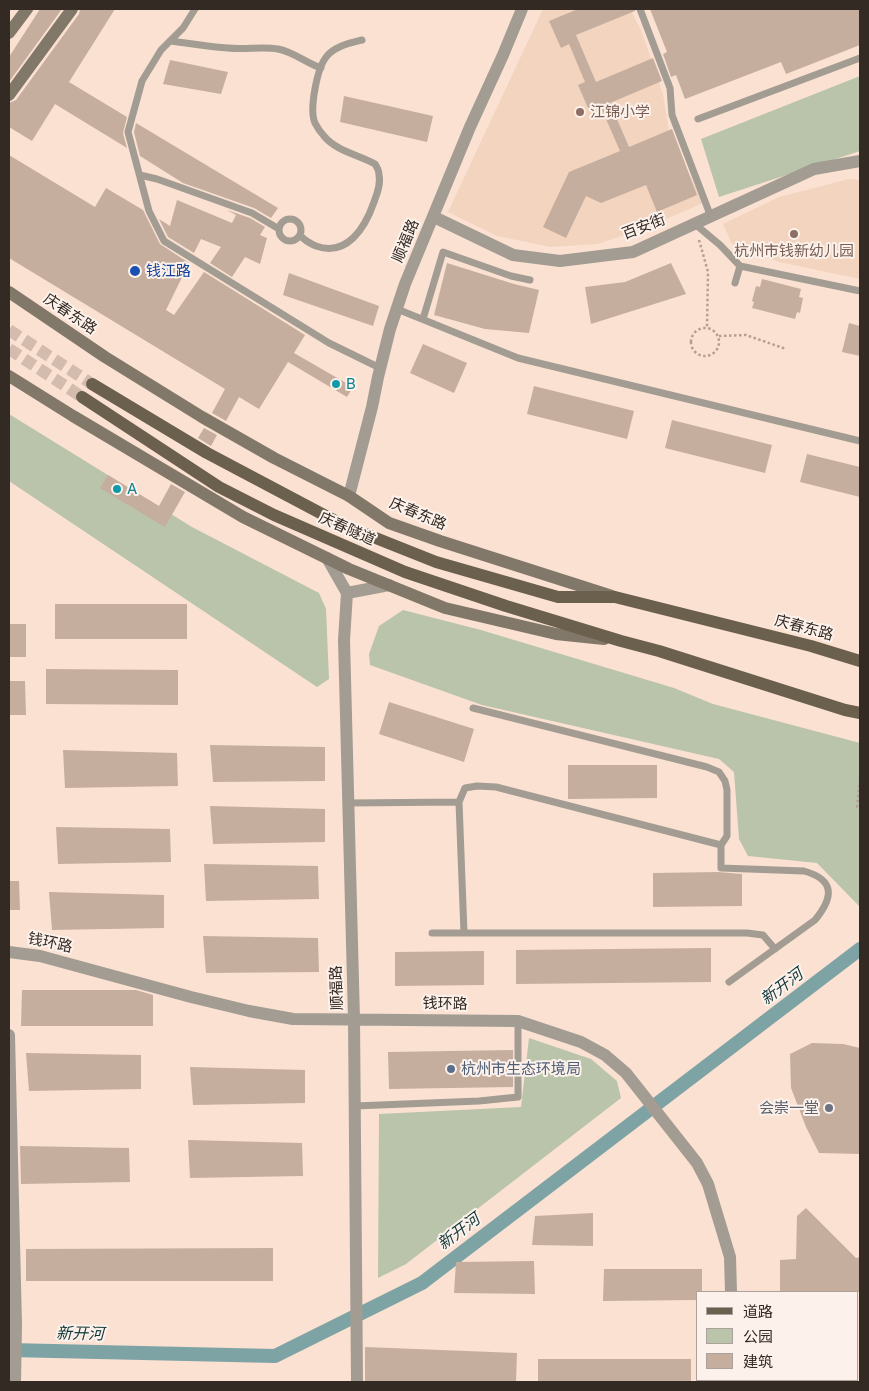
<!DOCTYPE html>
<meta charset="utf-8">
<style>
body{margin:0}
#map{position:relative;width:869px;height:1391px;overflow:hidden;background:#fbe1d1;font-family:Inter,"Noto Sans SC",sans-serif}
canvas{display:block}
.frame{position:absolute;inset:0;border:10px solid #332a23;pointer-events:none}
.legend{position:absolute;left:696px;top:1291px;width:162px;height:90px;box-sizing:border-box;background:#fcf2eb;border:1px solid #aca29b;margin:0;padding:6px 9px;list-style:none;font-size:15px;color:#332a23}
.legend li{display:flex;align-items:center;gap:10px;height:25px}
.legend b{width:25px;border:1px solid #aca29b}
</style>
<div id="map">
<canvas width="869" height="1391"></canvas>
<div class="frame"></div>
<ul class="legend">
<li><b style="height:6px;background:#6b5f4d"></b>道路</li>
<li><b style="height:14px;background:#b9c4ab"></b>公园</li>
<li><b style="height:14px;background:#c6ae9e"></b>建筑</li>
</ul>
</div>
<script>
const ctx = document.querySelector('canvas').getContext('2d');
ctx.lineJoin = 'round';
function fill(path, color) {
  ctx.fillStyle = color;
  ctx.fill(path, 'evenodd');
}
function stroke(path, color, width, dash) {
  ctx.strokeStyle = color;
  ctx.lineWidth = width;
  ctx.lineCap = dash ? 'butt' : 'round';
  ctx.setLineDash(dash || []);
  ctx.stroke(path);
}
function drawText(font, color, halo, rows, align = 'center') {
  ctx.font = font + ' Inter,"Noto Sans SC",sans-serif';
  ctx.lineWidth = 4;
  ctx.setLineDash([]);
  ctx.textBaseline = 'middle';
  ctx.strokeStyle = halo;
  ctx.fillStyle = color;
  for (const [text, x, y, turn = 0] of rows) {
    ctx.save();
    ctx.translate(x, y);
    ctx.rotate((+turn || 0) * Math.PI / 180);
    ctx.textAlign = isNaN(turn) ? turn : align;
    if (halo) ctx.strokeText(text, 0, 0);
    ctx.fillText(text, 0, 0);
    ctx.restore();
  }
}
fill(new Path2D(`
 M543 9H630L641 30 663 94 669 131 703 203 641 230 597 244 551 247 497 236 448 212Z
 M849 179 860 180V279L779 262 732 244 723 224 779 197Z`), '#f3d4bf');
fill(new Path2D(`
 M860 76V151L719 197 701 139Z
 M9 414 192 527 319 593 326 609 329 679 317 687 9 481Z
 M403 610 481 630 674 688 713 704 860 743V907L817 863 748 856 739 839 734 772 719 759 482 705 370 665 369 654 379 626Z
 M529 1038 591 1059 617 1081 621 1098 406 1264 378 1278 379 1114 521 1107Z`), '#b9c4ab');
stroke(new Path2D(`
 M9 1350 275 1356 422 1283 860 949`), '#7ea3a5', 14);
fill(new Path2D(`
 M40 9H62L9 82V57Z
 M80 9H115L69 82 127 117 123 133 127 148 55 104 32 141 9 127V103L16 100 79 14Z
 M578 9H635V11L576 35 596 82 653 58 662 81 610 103 629 147 672 129 697 195 657 212 646 185 601 203 586 196 566 238 543 227 569 172 620 151 599 103 588 108 578 85 585 82 569 44 561 48 549 21Z
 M650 9H860V45L786 74 781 62 685 99 676 75 671 77 663 54 667 52Z
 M170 60 228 72 221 94 163 84Z
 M344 96 433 116 427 142 340 122Z
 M136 123 278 208 271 218 254 208 183 183 140 156 134 132Z
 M9 155 95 207 106 188 143 210 160 244 189 263 166 310 174 315 204 272 305 335 294 353 353 387 347 397 288 362 259 409 239 397 226 421 212 413 225 389 9 258Z
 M177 200 232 223 236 215 227 210 250 218 265 227 260 235 267 238 260 264 245 257 232 277 210 263 221 247 201 239 194 253 168 237 159 219 170 226Z
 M447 263 514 284 539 290 529 333 485 329 434 315Z
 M671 263 686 294 591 324 585 287 625 282Z
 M289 273 379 306 373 326 283 295Z
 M762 279 801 289 799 297 803 298 800 313 797 312 795 319 752 308 754 302 752 301 756 286 760 287Z
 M849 323 860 326V356L842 352Z
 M423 344 467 363 454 393 410 373Z
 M534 386 634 411 627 439 527 414Z
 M672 420 772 445 765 473 665 448Z
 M204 428 217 435 211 446 198 438Z
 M807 454 860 467V497L800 482Z
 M108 475 159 506 171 484 185 492 165 527 100 488Z
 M55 604H187V639H55Z
 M9 624H26V657H9Z
 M46 669 178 670V705L46 704Z
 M9 681H25L26 715H9Z
 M389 702 474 729 464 762 379 734Z
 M210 745 325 747V781L213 782Z
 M63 750 177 753 178 786 65 788Z
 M568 765H657V798L568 799Z
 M210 806 325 809V842L213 844Z
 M56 827 170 829 171 862 58 864Z
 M204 864 318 866 319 899 206 901Z
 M718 872 742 874V906L653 907V873Z
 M9 881H19L20 910H9Z
 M49 892 164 895V928L52 930Z
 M203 936 318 938 319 972 206 973Z
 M711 948V982L516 984V950Z
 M484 951V985L395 986V952Z
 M22 990H136L153 995V1026H21Z
 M812 1043 843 1044 860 1048V1154L819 1153 806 1127 791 1088 790 1054Z
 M513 1050V1087L389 1089 388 1052Z
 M26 1053 141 1055V1089L29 1091Z
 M190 1067 305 1070V1103L193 1105Z
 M188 1140 302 1143 303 1176 190 1178Z
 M20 1146 129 1148 130 1182 21 1184Z
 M806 1208 856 1258 860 1257V1292H780V1260L796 1259 797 1216Z
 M593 1213V1246L532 1245 535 1216Z
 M273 1248V1281H26V1249Z
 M534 1261 535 1294 454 1293 456 1262Z
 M604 1269H702V1292H698V1300L603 1301Z
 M365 1347 517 1353 516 1382H365Z
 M538 1359H691V1382H538Z`), '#c6ae9e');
stroke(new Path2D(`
 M9 330 92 384
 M9 349 82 397`), '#d3bcae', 12, [12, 6]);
stroke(new Path2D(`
 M699 240 708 272 707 328
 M691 342a14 14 0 1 1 28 0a14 14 0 1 1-28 0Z
 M719 336 746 335 786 349
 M860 780 857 807 860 809`), '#b4a093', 2.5, [2.5, 2.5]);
stroke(new Path2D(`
 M195 9 183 28 161 50 142 81 128 132 149 211 164 241 329 343 380 368
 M640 9 670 88 672 115 711 217
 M170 41C189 43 209 47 228 48 245 50 262 46 278 49 294 52 306 63 321 68
 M698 119 860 58
 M140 175 157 179 252 213 279 229
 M279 230a11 11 0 1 1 22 0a11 11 0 1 1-22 0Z
 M695 224 720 245 740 266 860 291
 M300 235C305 241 309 243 316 246 347 257 365 228 374 202 377 194 381 184 379 175 379 171 377 167 375 164 359 155 336 151 324 136 321 133 317 127 315 123 309 110 317 67 327 56 335 46 350 43 362 40
 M735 283 740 266
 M397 309 518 358 860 441
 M423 319 443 252 511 276 530 280
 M473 708 707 767 719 772 725 781 727 790V836L721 845
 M348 803 459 802
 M432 933H747L763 935 775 949
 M464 933 459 802 465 788 477 786 496 787 721 845V868L804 871C836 880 833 898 815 920L729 982
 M355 1106 479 1101 518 1097V1021`), '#a39c92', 7);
stroke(new Path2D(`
 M434 217 513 255 560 261 633 252 814 169 860 161
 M349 496 372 407 378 377 390 329 405 284 470 127 503 55 522 9
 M327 558 347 593
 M347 593 344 640 354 1019 357 1382
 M347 593 389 585
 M9 952 40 956 191 997 249 1011 293 1019 518 1021 581 1042 605 1055 626 1073 697 1163 708 1184 730 1257 731 1292
 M9 1035 16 1325 15 1382
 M733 1380V1382`), '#a39c92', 12);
stroke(new Path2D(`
 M9 33 27 9
 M9 95 72 9
 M9 292 105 357 202 417 274 458 349 496 389 523 440 541 612 596
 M9 376 73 416 243 517 349 569 445 608 556 634 604 639`), '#82786a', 12);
stroke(new Path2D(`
 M92 384 207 453 343 525 436 562 558 597H615L811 646 860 661
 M82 397 219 487 274 515 405 572 506 606 621 641 659 651 845 710 860 713`), '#6b5f4d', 12);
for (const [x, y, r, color] of [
 [580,112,5,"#8d6e63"],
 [794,234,5,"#8d6e63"],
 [135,271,6,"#1a4fb4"],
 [336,384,5,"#0f9aa8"],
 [117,489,5,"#0f9aa8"],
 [451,1069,5,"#5c6f8a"],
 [829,1108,5,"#6b7280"]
]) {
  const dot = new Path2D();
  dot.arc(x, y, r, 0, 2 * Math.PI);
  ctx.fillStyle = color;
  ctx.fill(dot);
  stroke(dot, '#fcf2eb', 2);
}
drawText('15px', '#785e54', '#fcf2eb', [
 ["江锦小学",590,112],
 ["杭州市钱新幼儿园",794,251,"center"]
], 'left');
drawText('15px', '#332a23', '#fcf2eb', [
 ["百安街",644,227,-21],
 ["顺福路",406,241,-67],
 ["庆春东路",70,314,34],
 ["庆春东路",418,514,23],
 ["庆春隧道",347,529,24],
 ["庆春东路",804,628,15],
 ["钱环路",50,943,12],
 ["顺福路",337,988,-92],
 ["钱环路",445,1004,1]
]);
drawText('15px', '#164399', '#fcf2eb', [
 ["钱江路",146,271]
], 'left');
drawText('15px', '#0d838f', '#fcf2eb', [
 ["B",346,384],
 ["A",127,489]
], 'left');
drawText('15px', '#4e5e75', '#fcf2eb', [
 ["杭州市生态环境局",461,1069]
], 'left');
drawText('15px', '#5b616d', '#fcf2eb', [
 ["会崇一堂",819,1108]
], 'right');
drawText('italic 16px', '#12383a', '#fcf2eb', [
 ["新开河",782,987,-37],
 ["新开河",459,1232,-37],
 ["新开河",80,1334,1]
]);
</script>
